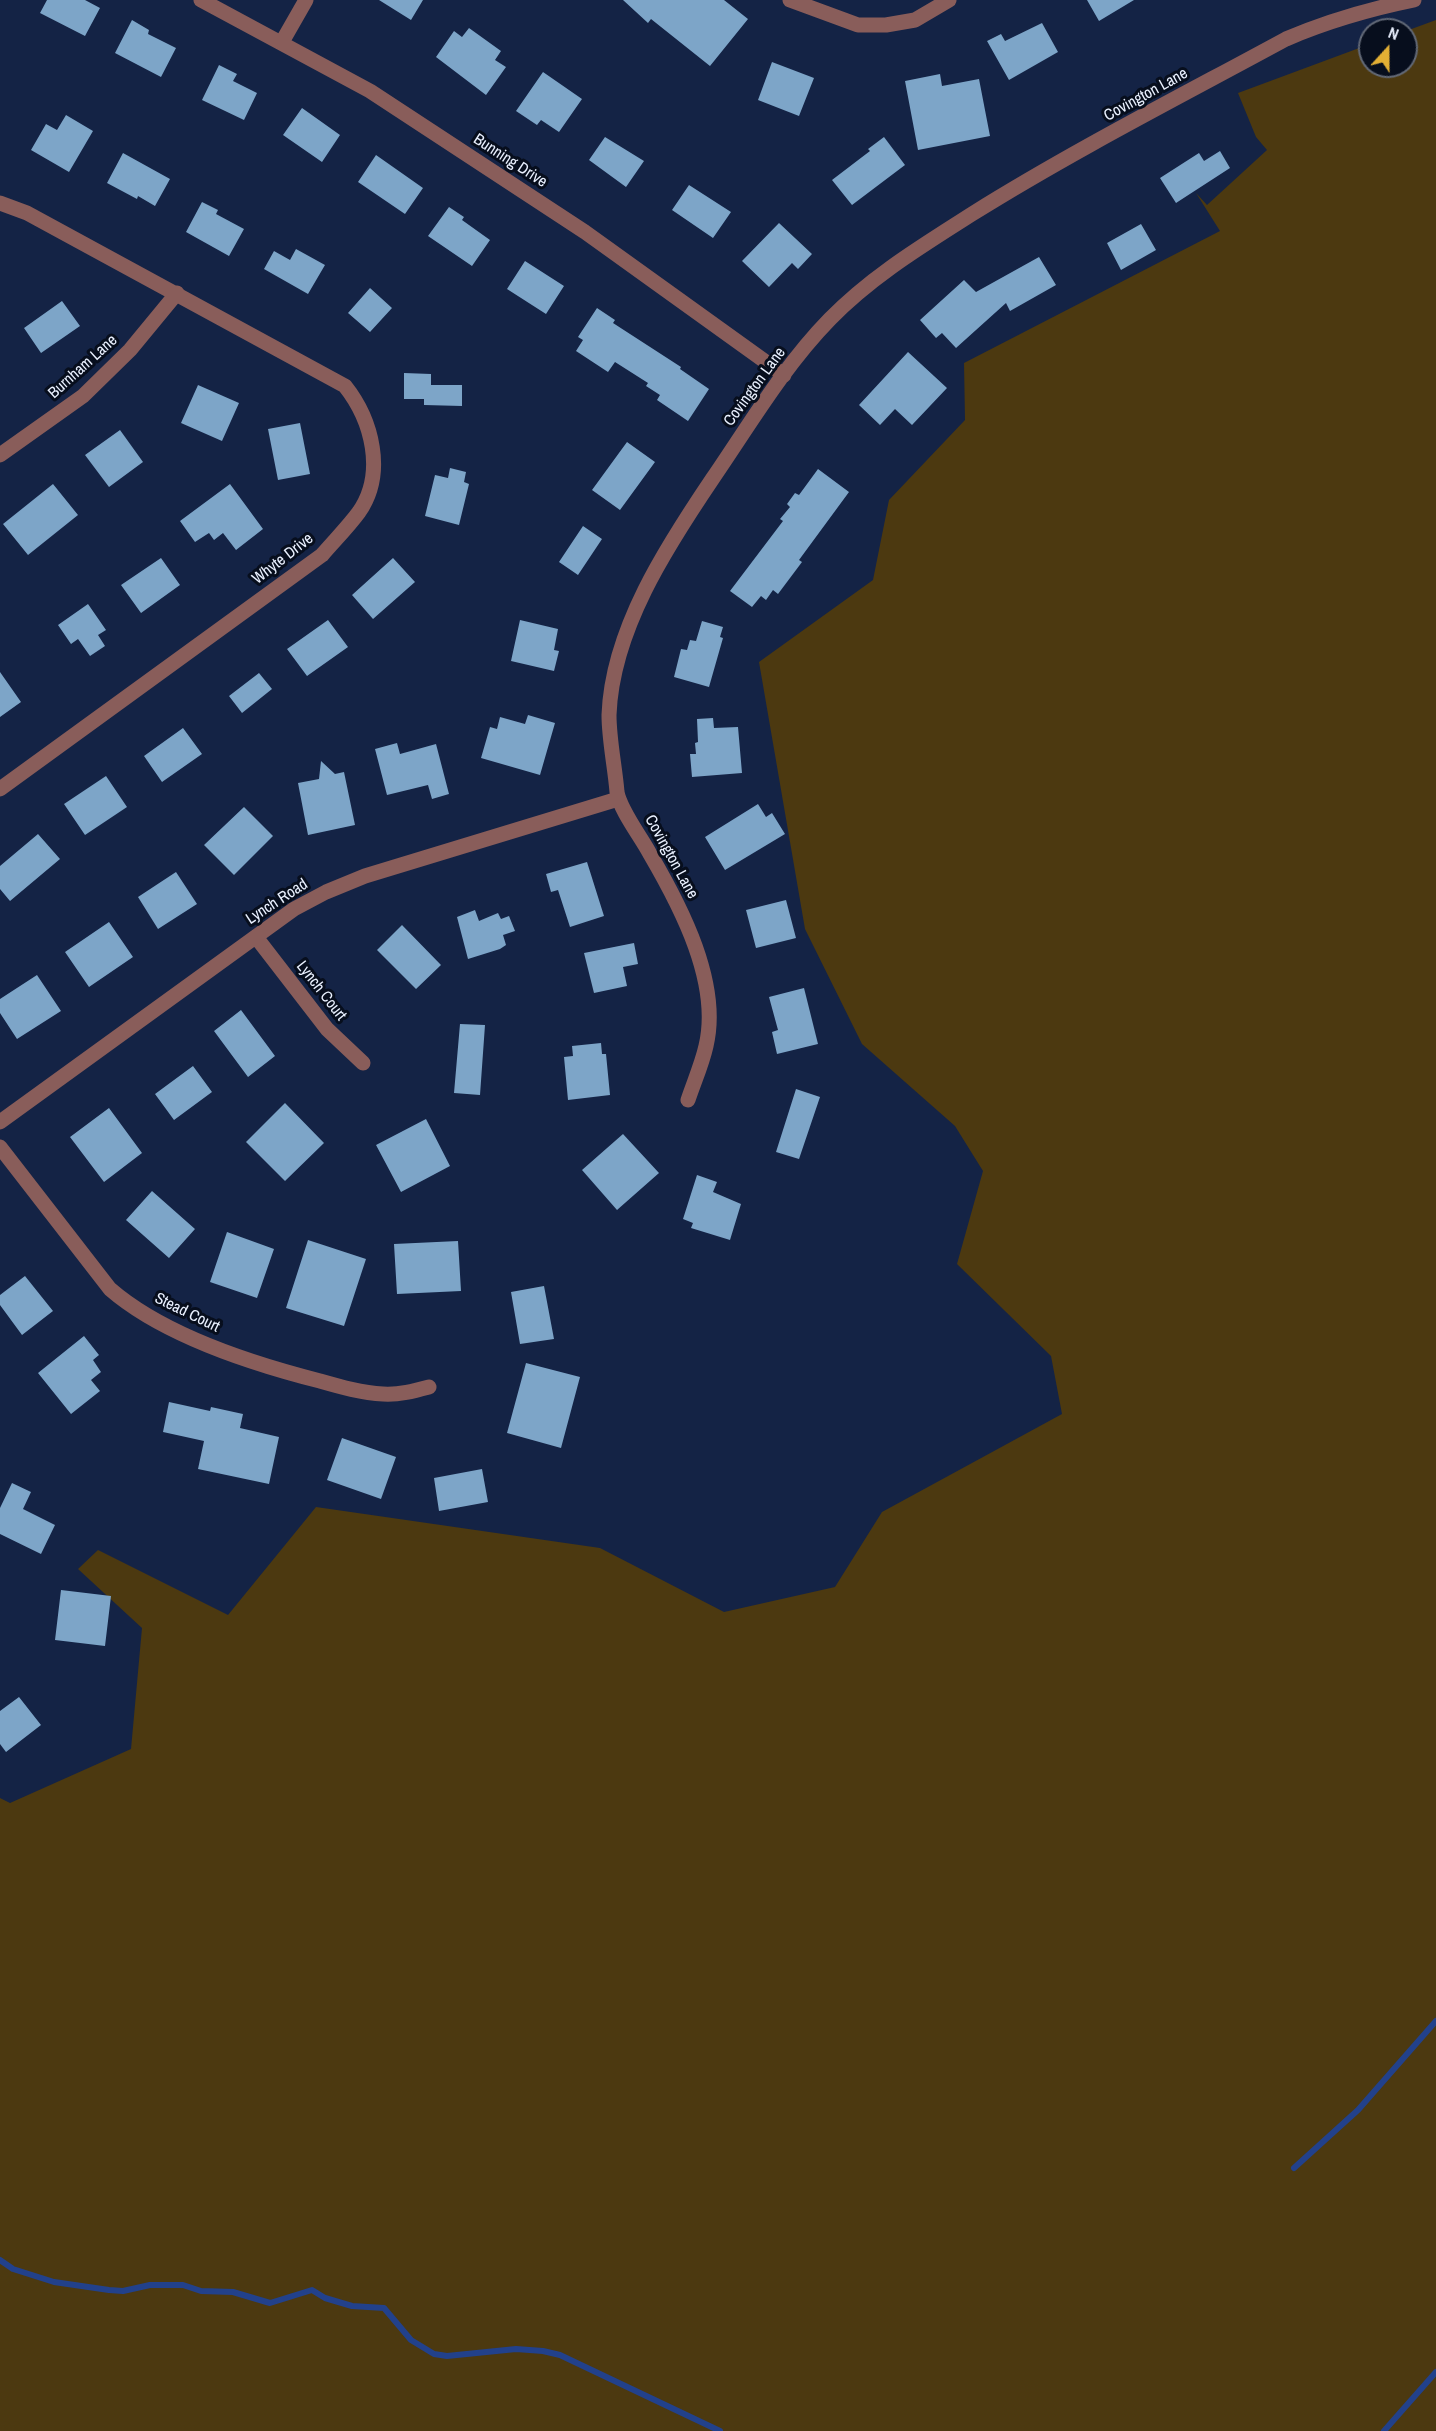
<!DOCTYPE html>
<style>
body{margin:0}
#map{position:relative;width:1436px;height:2431px;overflow:hidden;background:#142345;font-family:"Archivo Narrow",sans-serif}
canvas{display:block}
.north{position:absolute;left:1358px;top:18px;width:60px;height:60px;box-sizing:border-box;background:#070e1d;border:2px solid #626977;border-radius:50%;rotate:21deg;font-size:16px;font-weight:700;line-height:24px;text-align:center;color:#eaf1ff}
.north::after{content:'';display:block;margin:auto;width:21px;height:27px;background:#e2af34;clip-path:polygon(50% 0,100% 100%,50% 72%,0 100%)}
</style>
<div id="map">
<canvas width="1436" height="2431"></canvas>
<div class="north">N</div>
</div>
<script>
const ctx = document.querySelector('canvas').getContext('2d');
ctx.lineJoin = 'round';
function fill(path, color) {
  ctx.fillStyle = color;
  ctx.fill(path, 'evenodd');
}
function stroke(path, color, width, dash) {
  ctx.strokeStyle = color;
  ctx.lineWidth = width;
  ctx.lineCap = dash ? 'butt' : 'round';
  ctx.setLineDash(dash || []);
  ctx.stroke(path);
}
function drawText(font, color, halo, rows, align = 'center') {
  ctx.font = font + ' "Archivo Narrow",sans-serif';
  ctx.lineWidth = 6;
  ctx.setLineDash([]);
  ctx.textBaseline = 'middle';
  ctx.strokeStyle = halo;
  ctx.fillStyle = color;
  for (const [text, x, y, turn = 0] of rows) {
    ctx.save();
    ctx.translate(x, y);
    ctx.rotate((+turn || 0) * Math.PI / 180);
    ctx.textAlign = isNaN(turn) ? turn : align;
    if (halo) ctx.strokeText(text, 0, 0);
    ctx.fillText(text, 0, 0);
    ctx.restore();
  }
}
fill(new Path2D(`
 M1436 20V2431H0V1798L10 1803 131 1749 142 1628 78 1569 98 1550 228 1615 316 1507 600 1548 724 1612 835 1587 882 1512 1062 1414 1051 1356 957 1264 983 1171 955 1126 862 1044 805 929 759 662 873 580 889 500 965 420 964 363 1220 231 1196 193 1207 205 1267 150 1256 137 1238 93 1370 44V66H1406V31Z`), '#4c3910');
stroke(new Path2D(`
 M1294 2168 1358 2110 1436 2021
 M0 2260 13 2269 54 2282 109 2290 123 2291 150 2285H183L201 2291 233 2292 270 2303 312 2290 325 2298 352 2306 384 2308 411 2340 434 2354 447 2356 516 2349 543 2351 560 2355 720 2431
 M1384 2431 1436 2372`), '#22418b', 6);
fill(new Path2D(`
 M47 0H85L100 8 85 36 40 13Z
 M379 0H423L411 20Z
 M623 0H724L748 19 710 66 651 19 648 23Z
 M1087 0H1134L1099 21Z
 M132 20 149 30 148 34 176 48 161 77 115 53Z
 M1042 23 1058 52 1009 80 987 41 1001 34 1005 41Z
 M469 28 501 51 495 60 506 67 486 95 436 57 454 31 462 37Z
 M772 62 814 78 799 116 758 100Z
 M219 65 237 74 233 81 257 93 244 120 202 100Z
 M543 72 582 99 559 132 541 120 537 125 516 111Z
 M940 74 942 86 979 79 990 136 918 150 905 81Z
 M302 108 340 135 322 162 283 135Z
 M66 115 93 131 69 172 31 150 46 124 57 130Z
 M605 137 644 161 626 187 589 160Z
 M884 137 905 165 852 205 832 180 870 151 868 149Z
 M1220 151 1230 168 1176 203 1160 178 1199 153 1204 161Z
 M123 153 170 179 155 206 138 196 137 199 107 183Z
 M376 155 423 188 405 214 358 182Z
 M689 185 731 212 713 238 672 210Z
 M202 202 218 210 216 214 244 229 229 256 186 232Z
 M449 207 464 217 462 220 490 240 472 266 428 236Z
 M779 223 812 254 798 269 792 263 769 287 742 261Z
 M1141 224 1156 250 1121 270 1107 243Z
 M296 249 325 265 308 294 264 269 274 251 290 260Z
 M1039 257 1056 285 1010 311 1006 303 956 348 942 333 936 338 920 320 964 280 976 292Z
 M525 261 564 286 546 314 507 289Z
 M370 288 392 308 370 332 348 313Z
 M62 301 80 326 41 353 24 328Z
 M597 308 615 320 613 323 681 367 680 369 709 389 688 421 657 400 660 395 646 386 648 383 615 362 608 372 576 351 583 340 578 337Z
 M908 352 947 388 912 425 895 409 880 425 859 405Z
 M404 373 431 374V385H462V406L424 405V399H404Z
 M198 385 239 403 222 441 181 423Z
 M300 423 310 474 278 480 268 429Z
 M120 430 143 462 109 487 85 455Z
 M627 442 655 462 620 510 592 490Z
 M450 468 466 472 464 482 469 484 459 525 425 516 435 475 448 478Z
 M818 469 849 492 799 560 802 562 778 594 773 590 766 600 761 596 752 607 730 591 783 521 780 519 790 507 787 504 795 493 799 495Z
 M53 484 78 515 28 555 3 524Z
 M230 484 263 529 236 550 223 533 214 540 209 533 195 542 180 521Z
 M583 526 602 539 578 575 559 562Z
 M161 558 180 585 141 613 121 585Z
 M393 558 415 582 373 619 352 595Z
 M88 604 106 630 98 635 105 646 90 656 78 639 71 644 58 625Z
 M328 620 348 647 307 676 287 649Z
 M520 620 558 629 554 650 559 651 554 671 511 661Z
 M702 621 723 627 720 637 723 638 709 687 674 677 681 649 687 650 690 640 696 641Z
 M0 672 21 702 0 717Z
 M259 673 272 689 242 713 229 696Z
 M528 715 555 723 540 775 481 758 490 727 497 729 500 717 525 724Z
 M713 718 714 728 738 727 742 773 692 777 690 754H696L695 743 698 742 697 719Z
 M183 728 202 754 162 782 144 756Z
 M397 743 400 754 436 744 449 794 432 799 428 785 387 795 375 749Z
 M321 761 335 774 344 772 355 825 308 835 298 783 319 779Z
 M106 776 127 807 85 835 64 804Z
 M758 804 766 817 772 813 785 834 725 870 705 837Z
 M244 807 273 836 234 875 204 845Z
 M38 834 60 859 10 901 0 889V866Z
 M587 862 604 916 570 927 558 890 551 892 546 874Z
 M176 872 197 904 158 929 138 897Z
 M786 900 796 938 756 948 746 910Z
 M475 910 479 921 498 913 501 919 509 916 515 931 503 935 506 945 500 949 468 959 457 917Z
 M109 922 133 957 89 987 65 952Z
 M402 925 441 965 416 989 377 950Z
 M634 943 638 964 623 967 627 986 594 993 584 953Z
 M37 975 61 1011 17 1039 0 1013V999Z
 M804 988 818 1044 777 1054 772 1032 778 1030 769 997Z
 M241 1010 275 1056 248 1077 214 1031Z
 M460 1024 485 1025 480 1095 454 1093Z
 M601 1043 602 1054H606L610 1095 568 1100 564 1057 573 1056 572 1046Z
 M193 1066 212 1092 174 1120 155 1094Z
 M796 1089 820 1097 799 1159 776 1152Z
 M285 1103 324 1143 285 1181 246 1142Z
 M109 1108 142 1153 104 1182 70 1137Z
 M426 1119 450 1166 401 1192 376 1145Z
 M623 1134 659 1173 617 1210 582 1170Z
 M697 1175 717 1182 713 1192 741 1204 730 1240 691 1228 693 1223 683 1219Z
 M152 1191 195 1229 169 1258 126 1220Z
 M227 1232 274 1249 257 1298 210 1282Z
 M308 1240 366 1259 344 1326 286 1308Z
 M458 1241 461 1291 397 1294 394 1244Z
 M25 1276 53 1311 22 1335 0 1305V1295Z
 M544 1286 554 1339 520 1344 511 1292Z
 M84 1336 99 1355 93 1360 101 1372 91 1380 100 1391 71 1414 38 1373Z
 M526 1363 580 1377 561 1448 507 1433Z
 M169 1402 210 1411 211 1407 243 1414 240 1428 279 1437 269 1484 198 1469 204 1441 163 1432Z
 M342 1438 396 1457 381 1499 327 1480Z
 M482 1469 488 1502 439 1511 434 1478Z
 M12 1483 31 1492 23 1509 55 1525 41 1554 0 1534V1508Z
 M61 1590 111 1596 105 1646 55 1640Z
 M19 1697 41 1725 6 1752 0 1744V1711Z`), '#7da5c8');
stroke(new Path2D(`
 M201 0 370 91 585 232 784 375
 M790 0 858 25H886L915 20 949 0
 M282 42 306 0
 M0 203 27 213 345 386C372 420 386 473 359 512 348 527 334 541 322 555L0 789
 M0 455 83 396 130 350 177 293
 M256 937 327 1029 363 1063
 M688 1100C694 1082 702 1064 706 1046 721 983 681 907 650 854 641 837 620 810 617 792 615 767 609 740 609 715 612 630 667 546 713 478 750 424 784 366 830 319 872 276 922 246 972 214 1073 151 1181 96 1286 39 1328 21 1370 9 1414 0
 M0 1122 294 909 326 892 365 876 618 799
 M0 1147 110 1289C163 1335 253 1364 320 1381 341 1387 362 1393 383 1394 399 1395 414 1391 429 1387`), '#895d5a', 15);
drawText('16px', '#eaf1ff', '#070e1d', [
 ["Covington Lane",1146,95,-29],
 ["Bunning Drive",510,161,33],
 ["Burnham Lane",83,367,-42],
 ["Covington Lane",755,387,-54],
 ["Whyte Drive",283,559,-38],
 ["Covington Lane",671,857,61],
 ["Lynch Road",277,902,-33],
 ["Lynch Court",321,991,52],
 ["Stead Court",187,1313,26]
]);
</script>
